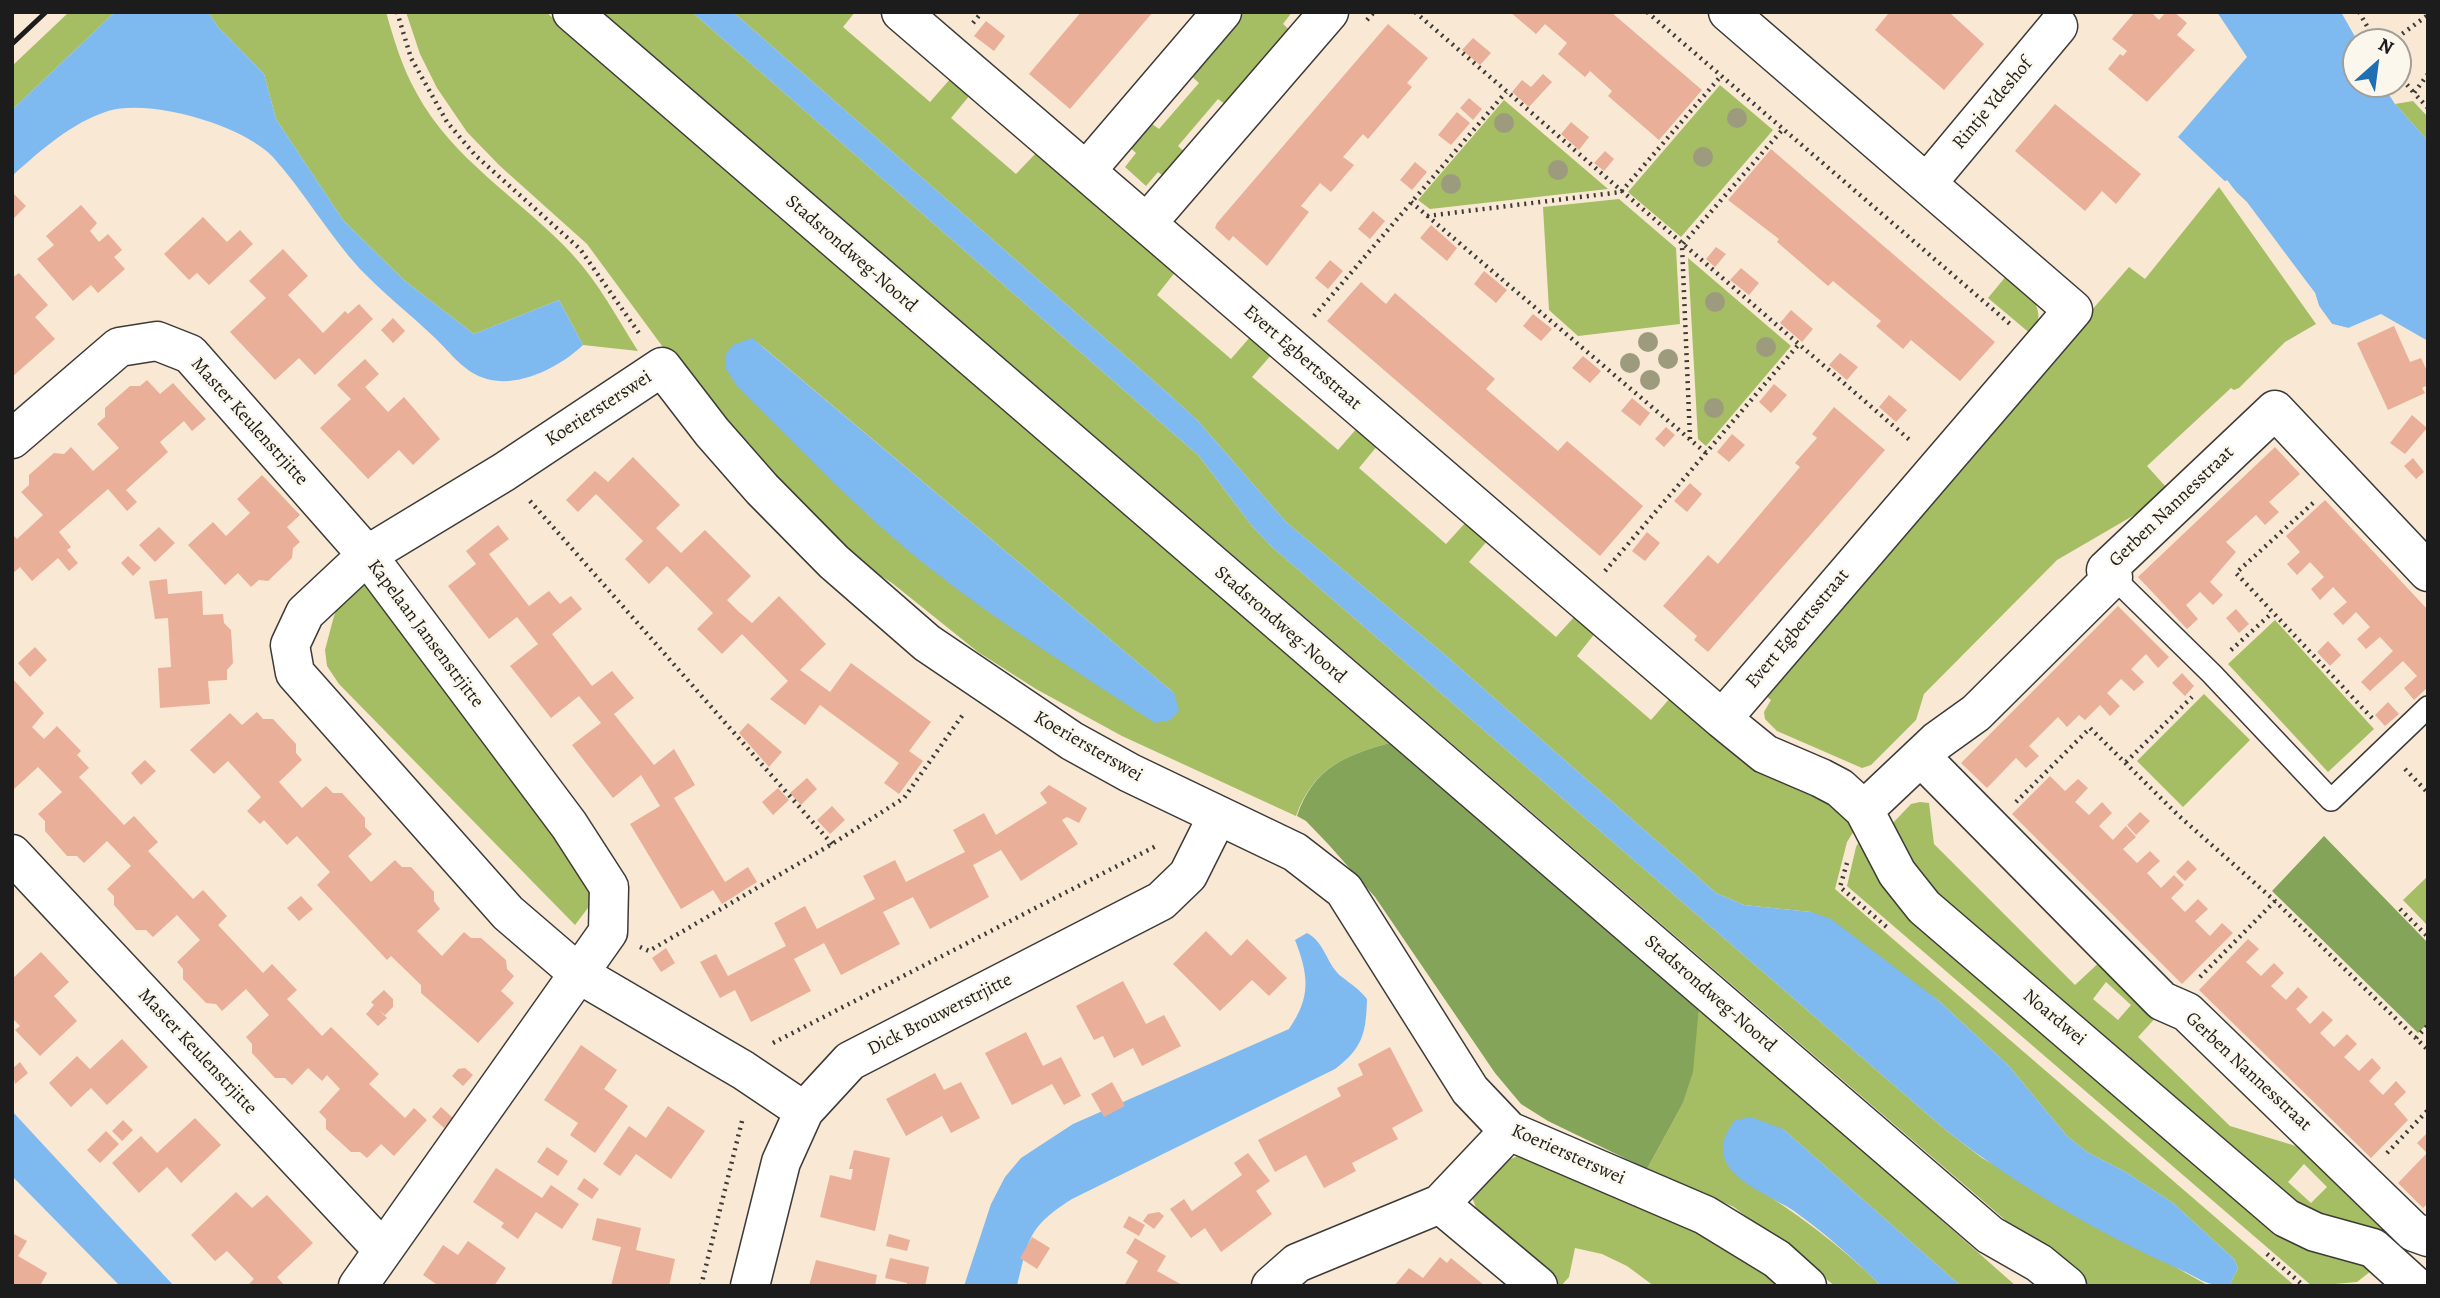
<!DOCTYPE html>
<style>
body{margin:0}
#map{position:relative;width:2440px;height:1298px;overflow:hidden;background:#f8e8d4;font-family:Alegreya,serif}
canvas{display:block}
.frame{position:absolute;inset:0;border:14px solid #1c1c1c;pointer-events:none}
.north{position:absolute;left:2342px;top:28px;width:70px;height:70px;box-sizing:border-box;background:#fbf7ec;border:2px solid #a29f99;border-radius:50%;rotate:28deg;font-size:19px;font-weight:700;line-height:28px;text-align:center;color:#1c1c1c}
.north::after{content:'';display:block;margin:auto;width:24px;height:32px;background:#1f6fb2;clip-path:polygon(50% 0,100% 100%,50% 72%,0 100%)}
</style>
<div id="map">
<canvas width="2440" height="1298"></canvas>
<div class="frame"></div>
<div class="north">N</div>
</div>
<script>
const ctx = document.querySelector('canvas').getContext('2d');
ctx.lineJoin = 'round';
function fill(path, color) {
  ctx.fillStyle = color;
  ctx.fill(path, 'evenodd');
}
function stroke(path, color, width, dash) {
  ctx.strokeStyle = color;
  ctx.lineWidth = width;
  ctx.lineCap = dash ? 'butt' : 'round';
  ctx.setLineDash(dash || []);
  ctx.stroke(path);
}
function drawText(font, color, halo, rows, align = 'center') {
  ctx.font = font + ' Alegreya,serif';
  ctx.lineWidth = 5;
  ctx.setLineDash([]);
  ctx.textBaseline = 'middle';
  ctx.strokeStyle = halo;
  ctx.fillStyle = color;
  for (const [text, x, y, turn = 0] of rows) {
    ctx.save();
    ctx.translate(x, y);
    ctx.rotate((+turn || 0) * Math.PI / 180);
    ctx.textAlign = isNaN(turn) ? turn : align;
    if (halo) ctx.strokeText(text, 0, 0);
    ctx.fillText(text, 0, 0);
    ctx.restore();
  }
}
fill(new Path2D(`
 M69 12H115L12 110V66Z
 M208 12H386C394 40 402 67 416 92 452 160 521 199 572 254 599 283 617 318 638 351L583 345 559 300 474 334 405 281 343 220 276 119 264 74 218 27Z
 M406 12H546L1393 742C1347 755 1314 766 1296 816L1122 736 1036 689 978 652 892 583 857 561 782 489 682 373 587 244 500 166 467 132 437 88 420 54ZM751 338 763 347 1174 693 930 568 867 514Z
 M602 12H692L1199 456 1252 526 1272 547 1948 1132 1982 1158 2209 1286H2086L2018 1231Z
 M733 12H855L843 27 930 102 951 78 970 95 951 118 1016 174 1037 152 1176 271 1157 295 1231 359 1251 336 1272 354 1252 377 1338 450 1358 427 1378 445 1359 468 1446 544 1467 521 1488 540 1469 562 1556 637 1576 615 1596 632 1577 656 1651 720 1671 697 1820 794 1857 826 1847 842 1835 889 2295 1286H2229L2238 1268 2234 1259 2173 1203 2124 1171 2087 1152 2067 1136 2008 1065 1939 1001 1811 912 1744 905 1716 893 1444 654 1286 522 1198 421 1171 396Z
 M1241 12H1292L1283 24 1293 33 1229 107 1218 99 1178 146 1188 155 1167 179 1158 172 1146 186 1125 167 1136 153 1127 145 1148 121 1159 129 1199 83 1188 73Z
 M1720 85 1773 130 1681 237 1628 192Z
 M1504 100 1608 189 1430 209 1418 200Z
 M2413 101 2428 117V141L2395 104Z
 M2219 187 2316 324 2285 342 2239 388 2234 390 2231 388 2147 466 2166 487 2136 514 2057 560 1924 694 1916 720 1871 765 1862 768 1777 731 1765 719 1764 712 1771 700 1762 693 2129 267 2145 279Z
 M1619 199 1676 248 1680 324 1578 336 1549 310 1543 207Z
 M1688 258 1791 346 1706 446 1698 439Z
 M2007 275C2027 292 2050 308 2032 335L1988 298Z
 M377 583 597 896 575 925 339 684 327 666 325 650 334 616 343 596 362 584Z
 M2275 620 2374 729 2328 772 2228 664Z
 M2204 694 2250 740 2183 807 2137 761Z
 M1920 802 1929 803 1934 844 2075 985 2103 959 2159 1014 2138 1037 2230 1126 2309 1150 2346 1186 2392 1241 2293 1203 1941 901 1907 860 1892 824 1911 804ZM2106 982 2131 1005 2118 1020 2093 999ZM2304 1164 2327 1187 2311 1203 2288 1182Z
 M1863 835 1870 851 2376 1267 2357 1282 2312 1286 1847 886 1856 847Z
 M2428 876V926L2403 900Z
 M1699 1006 2016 1286H1961L1783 1129 1745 1180C1794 1212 1840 1244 1881 1286H1835L1734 1207 1647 1169 1682 1105Z
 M1532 1150 1719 1236 1798 1286H1654L1627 1266 1602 1254 1575 1248 1569 1277 1561 1286 1479 1216 1472 1197 1501 1163Z`), '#a5bd63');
fill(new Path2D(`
 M1393 742 1699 1006 1693 1072 1682 1105 1647 1169 1548 1121 1521 1104 1495 1073 1375 897 1329 845 1306 821 1297 816C1314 766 1347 755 1393 742Z
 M2324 836 2428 943V1023L2418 1033 2272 891Z`), '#84a459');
fill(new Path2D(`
 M115 12H208L218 27 264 74 276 119 343 220 405 281 474 334 559 300 583 345C560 367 519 388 487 379 463 372 452 354 434 337 410 314 383 293 360 269 328 234 303 190 272 156 242 125 150 98 108 111 71 123 41 150 12 176V110Z
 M692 12H733L1171 396 1198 421 1286 522 1444 654 1716 893 1744 905 1811 912 1831 919 1939 1001 2008 1065 2067 1136 2087 1152 2124 1171 2173 1203 2234 1259 2238 1268 2229 1286C2205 1286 2200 1278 2179 1269 2098 1233 2018 1186 1948 1132L1272 547 1252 526 1199 456Z
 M2217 12H2341L2358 42 2356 84H2382L2395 104 2428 141V341L2381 314 2348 328 2332 324 2319 306 2315 293 2247 202 2178 137 2247 57Z
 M752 338 1174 693 1179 710 1171 720 1155 723C1079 673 1002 625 931 569 861 514 800 448 737 386L726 369 725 355 733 345Z
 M1307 933C1326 943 1326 965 1342 977 1352 985 1359 989 1367 999 1366 1033 1363 1048 1335 1069L1072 1199C1028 1227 1029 1238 1017 1286H964L991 1204 1005 1177 1021 1158 1073 1124 1289 1029C1311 997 1309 976 1295 940Z
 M12 1111 174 1286H120L12 1176Z
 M1751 1117 1783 1129 1961 1286H1881C1854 1259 1825 1233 1794 1211 1775 1198 1739 1185 1727 1164 1718 1147 1725 1134 1735 1120Z`), '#7eb9f0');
fill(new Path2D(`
 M2227 180 2315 293 2319 306 2332 324 2348 328 2346 331 2330 326 2316 308 2312 294 2224 182Z`), '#f8e8d4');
fill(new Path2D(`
 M1081 12H1153L1070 109 1029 74Z
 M1510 12H1611L1702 90 1659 140 1608 96 1612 91 1590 71 1585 77 1558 54 1567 43 1545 24 1536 34Z
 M1886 12H1952L1951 14 1984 44 1944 90 1875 30 1888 14Z
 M2135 12H2151L2159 20 2166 12H2174L2187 23 2177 35 2195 50 2147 102 2108 69 2120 54 2123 56 2127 51 2112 39Z
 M986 21 1005 36 994 51 974 36Z
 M1388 24 1428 58 1407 83 1412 87 1368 139 1363 134 1343 157 1354 165 1331 192 1320 183 1301 206 1309 212 1267 266 1233 236 1229 241 1215 228 1217 223Z
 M1473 38 1491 53 1480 65 1462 50Z
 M1543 74 1552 82 1529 107 1512 92 1522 80 1531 87Z
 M1469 98 1482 109 1473 120 1460 108Z
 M2055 104 2141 174 2116 204 2102 191 2085 211 2015 151Z
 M1457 112 1470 123 1451 145 1438 135Z
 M1571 122 1589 137 1579 150 1561 134Z
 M1771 149 1995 342 1960 381 1911 340 1903 349 1876 326 1881 321 1833 281 1828 286 1777 242 1779 239 1728 200Z
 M1605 151 1614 159 1604 171 1594 163Z
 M1415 162 1427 172 1412 190 1400 180Z
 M14 194 26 206 12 220V196Z
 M81 205 97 223 90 231 99 242 108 234 122 250 114 257 125 269 98 293 91 285 73 301 37 259 54 245 46 236Z
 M1373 211 1385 221 1370 239 1358 229Z
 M203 217 227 242 240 230 253 244 209 285 197 273 189 280 164 254Z
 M1431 225 1457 248 1447 261 1420 238Z
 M1716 247 1726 254 1715 267 1706 259Z
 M283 249 308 276 288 295 323 333 345 311 348 314 359 304 373 319 315 375 299 358 275 380 230 332 266 298 249 281Z
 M1330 260 1343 271 1328 289 1315 278Z
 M1741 268 1759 283 1749 295 1730 280Z
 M1484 271 1507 290 1496 303 1474 284Z
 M19 273 48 305 35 317 55 339 12 377V278Z
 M1361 282 1386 304 1395 293 1495 379 1486 389 1558 451 1567 441 1643 506 1600 556 1327 321Z
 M1791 310 1813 329 1802 342 1780 323Z
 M1533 314 1552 329 1541 341 1523 326Z
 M393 318 405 331 393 343 381 330Z
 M2394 326 2410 362 2421 358 2428 373V385L2422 388 2425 393 2388 410 2357 343Z
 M1840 353 1858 367 1847 380 1829 365Z
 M1583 356 1601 371 1590 383 1572 368Z
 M365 359 379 374 365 387 388 412 404 397 440 439 413 465 399 450 368 479 320 428 351 399 337 385Z
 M147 380 160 394 173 383 206 419 192 431 184 421 160 442 168 452 126 490 137 502 127 511 108 489 59 532 71 547 67 550 78 563 69 571 58 558 32 581 20 567 12 574V534L17 539 43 515 21 492 29 485V475L54 453 64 454 71 447 93 471 119 448 97 424 105 417V408L130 386H140Z
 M1774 384 1787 395 1771 413 1759 402Z
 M1889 395 1907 410 1896 422 1879 407Z
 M1632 398 1650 413 1640 426 1621 411Z
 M1834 407 1885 450 1708 652 1694 640 1697 636 1663 606 1708 555 1718 564 1800 467 1795 463 1817 438 1812 434Z
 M2412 415 2427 428 2405 454 2390 443Z
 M1666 427 1675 435 1664 447 1655 439Z
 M1732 434 1745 445 1729 462 1717 452Z
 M2275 447 2300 474 2269 502 2279 512 2265 525 2256 515 2226 542 2236 552 2210 582 2223 595 2213 605 2200 592 2186 605 2198 619 2187 629 2138 577Z
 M633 457 680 505 656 528 681 553 705 530 751 576 727 600 739 612 752 623 779 596 826 644 800 670 830 692 851 663 931 722 909 751 923 761 899 794 884 783 899 763 820 705 805 725 770 699 788 681 742 634 722 654 697 629 713 613 667 566 649 584 625 559 643 541 596 494 578 512 566 500 595 471 608 482Z
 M2413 458 2424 472 2416 479 2404 466Z
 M262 475 300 515 287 527 300 542 293 548 292 558 268 581 259 580 251 587 238 573 225 585 188 545 213 522 226 536 250 513 237 499Z
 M1690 483 1702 494 1687 512 1674 501Z
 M2325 500 2428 610V687L2414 700 2404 688 2417 676 2403 661 2370 691 2361 682 2393 651 2380 637 2366 649 2357 639 2370 627 2356 612 2343 625 2333 614 2347 602 2333 587 2320 600 2311 589 2324 577 2310 562 2297 575 2287 564 2300 552 2286 536Z
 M498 525 509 539 489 554 529 606 549 591 560 604 571 596 582 609 552 634 592 686 612 671 634 698 614 714 654 765 674 749 695 785 674 798 725 882 748 867 757 882 722 904 713 890 681 909 630 824 660 806 641 775 613 798 572 745 601 723 579 696 551 718 510 666 538 644 517 617 489 639 448 586 476 564 466 551Z
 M159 527 175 543 155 562 139 545Z
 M1647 532 1660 543 1645 561 1632 551Z
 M128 556 141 568 133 576 121 563Z
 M167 579 168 594 202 591 203 615 223 614 224 623 231 630 233 663 227 670V680L208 681 210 704 160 708 158 668 171 667 168 618 155 619 149 581Z
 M2118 606 2169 657 2158 668 2146 654 2131 669 2144 682 2134 691 2121 679 2107 693 2120 706 2110 716 2100 705 2085 720 2079 715 2067 727 2058 717 2029 746 2039 756 2026 768 2016 758 1987 788 1961 763Z
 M2236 609 2249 624 2239 633 2226 618Z
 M2328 641 2341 655 2330 666 2317 652Z
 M35 647 47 660 30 677 18 663Z
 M2182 673 2194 686 2185 696 2172 683Z
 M12 678 44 713 32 727 44 739 57 726 81 751 77 755 89 768 79 777 124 825 134 816 158 842 148 851 193 899 203 890 227 916 218 925 263 973 272 964 297 990 287 999 322 1036 331 1027 379 1074 369 1084 405 1118 414 1108 427 1120 394 1156 381 1144 367 1158 360 1152H351L326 1129V1119L319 1112 340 1089 327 1075 322 1081 308 1068 292 1085 285 1078H275L252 1053V1044L246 1037 269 1015 246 989 222 1011 216 1004 206 1003 183 979V969L177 962 200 940 177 915 153 937 146 930H136L114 905V896L107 889 131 866 107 841 84 863 77 856H67L45 831V821L38 814 62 792 38 767 14 789 12 786Z
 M2388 702 2399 714 2385 726 2375 715Z
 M257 712 263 719H273L296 744V753L302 760 279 782 302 808 326 786 333 793H342L365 818V827L372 834 348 856 371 882 395 860 402 867H411L434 892V901L440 909 417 931 442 956 464 932 471 938H481L506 960 507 969 514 976 501 991 514 1003 478 1043 421 993V985L391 956 387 960 317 885 330 872 297 836 287 845 264 820 260 824 247 811 261 797 228 761 214 774 190 750 230 713 242 725Z
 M748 723 782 752 769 767 739 733Z
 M145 760 156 771 141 785 131 773Z
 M2050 776 2065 791 2078 779 2088 788 2075 802 2089 815 2102 802 2112 813 2099 826 2113 840 2126 826 2136 837 2123 849 2137 863 2150 851 2160 861 2147 873 2161 888 2174 875 2184 885 2171 898 2185 912 2198 899 2208 909 2195 921 2210 936 2222 923 2233 933 2182 984 2012 814Z
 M807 778 817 789 801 805 790 793Z
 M1049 785 1087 808 1079 823 1067 817 1062 820 1078 844 1021 881 1001 850 973 865 989 897 930 929 913 897 883 912 900 944 841 975 824 943 794 959 811 991 751 1022 735 990 720 998 700 962 716 954 728 976 786 946 774 923 805 906 817 929 875 899 863 876 895 860 906 882 965 852 953 830 984 813 996 835 1047 803 1040 793Z
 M778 788 789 800 773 815 762 802Z
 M832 806 845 820 830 834 817 820Z
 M2140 812 2150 821 2136 835 2127 825Z
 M2188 860 2197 869 2185 881 2176 872Z
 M301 896 313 909 299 921 287 908Z
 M1206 931 1231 956 1247 939 1287 978 1269 996 1252 980 1220 1011 1173 964Z
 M2248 939 2259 949 2246 962 2261 976 2274 963 2284 973 2271 986 2286 1000 2298 987 2308 997 2296 1009 2310 1024 2323 1011 2333 1020 2320 1033 2334 1047 2347 1034 2357 1044 2344 1057 2359 1071 2372 1058 2381 1068 2369 1081 2383 1095 2396 1081 2406 1092 2394 1104 2408 1120 2371 1158 2199 990Z
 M666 948 675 963 661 972 652 958Z
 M41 952 69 982 54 996 77 1021 40 1056 15 1030 20 1026 12 1018V979Z
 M1123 981 1146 1024 1164 1015 1181 1046 1142 1066 1133 1048 1114 1058 1103 1036 1094 1040 1076 1006Z
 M384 990 393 999V1007L385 1015 379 1010 387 1018 378 1026 366 1014 374 1005 371 1002Z
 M1026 1032 1043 1066 1061 1057 1081 1096 1064 1105 1052 1084 1012 1105 985 1053Z
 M122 1039 148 1067 107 1105 91 1088 71 1107 49 1083 77 1056 90 1069Z
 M581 1045 617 1070 604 1089 628 1106 595 1153 570 1135 578 1123 544 1100Z
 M1390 1047 1423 1111 1392 1128 1398 1139 1352 1163 1356 1171 1324 1188 1306 1155 1275 1172 1258 1140 1341 1096 1337 1088 1363 1075 1358 1064Z
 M20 1062 28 1073 15 1084 12 1069Z
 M465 1068 473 1075 463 1086 452 1076 458 1069Z
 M935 1073 944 1090 961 1082 980 1118 951 1133 942 1116 906 1136 886 1099Z
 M1112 1082 1125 1106 1104 1117 1091 1094Z
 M668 1106 705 1131 671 1179 636 1154 620 1176 603 1164 629 1126 646 1138Z
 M441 1107 453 1118 444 1128 432 1117Z
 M195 1118 221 1145 181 1183 167 1167 139 1193 112 1163 141 1136 157 1153Z
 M123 1120 133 1130 122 1141 112 1131Z
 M106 1131 119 1144 100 1163 87 1150Z
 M2428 1132V1203L2423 1208 2398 1183 2427 1153 2417 1143Z
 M547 1147 568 1161 558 1176 537 1162Z
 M854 1150 890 1158 875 1231 820 1217 830 1175 851 1180 853 1169H849Z
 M1248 1153 1270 1181 1256 1191 1272 1214 1221 1252 1205 1228 1191 1238 1170 1209 1184 1199 1192 1211 1218 1192 1242 1175 1234 1163Z
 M496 1168 542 1198 551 1185 579 1204 562 1229 536 1212 518 1239 501 1227 504 1223 473 1202Z
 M584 1178 599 1189 592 1199 577 1189Z
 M236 1192 252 1208 267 1195 313 1243 277 1277 285 1286H247L254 1279 227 1251 215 1261 191 1235Z
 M1159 1212 1164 1216 1154 1229 1143 1221 1148 1214Z
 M1129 1216 1145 1225 1139 1236 1123 1227Z
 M597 1218 641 1228 636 1250 675 1259 669 1286H611L621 1247 592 1240Z
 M12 1233 27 1241 18 1256 47 1273 40 1286H12Z
 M889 1234 910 1240 907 1251 886 1246Z
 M1032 1237 1050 1248 1037 1269 1020 1258Z
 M1135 1238 1166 1256 1157 1271 1184 1286H1124L1138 1261 1126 1253Z
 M468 1241 506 1268 494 1286H439L423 1275 443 1245 458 1255Z
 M1440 1257 1447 1263 1451 1258 1485 1286H1394L1409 1268 1423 1278Z
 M890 1258 929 1267 925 1286H907V1283L885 1278Z
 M816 1260 877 1275 875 1286H809Z`), '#eaaf98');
const service = new Path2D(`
 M2113 577 2212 674 2331 800 2428 707`);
const minor = new Path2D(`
 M901 12 1722 719 2073 310 1728 12
 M1086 171 1222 12
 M1927 183 2058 26
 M1147 223 1329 12
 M12 439 119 347 157 341 190 354 367 555 569 825 609 887 608 932 358 1286
 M1722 719 1765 754 1821 778 1840 788 1864 810 1897 873 1924 907 2286 1218 2315 1232 2373 1248 2415 1286
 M1921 757 2162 1001 2187 1012 2414 1232 2428 1237
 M1864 810 1937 741 1976 713 2113 577 2106 570 2275 410 2428 572
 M12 854 383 1250
 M804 1111 743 1070 579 974 508 913 295 673 290 645 305 613 367 555 504 472 662 367 712 432 762 489 834 562 927 643 1072 741 1130 773 1295 852 1344 890 1470 1090 1509 1131 1705 1215 1777 1259 1807 1286
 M1440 1204 1538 1286
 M750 1286 781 1162 804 1111 850 1061 1161 901 1188 875 1218 815
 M1271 1286 1297 1263 1440 1204 1509 1131`);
const primary = new Path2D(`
 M572 12 1990 1235 2039 1263 2067 1286`);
stroke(service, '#3d3b38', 24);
stroke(minor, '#3d3b38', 41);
stroke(primary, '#3d3b38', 41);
stroke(new Path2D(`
 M397 12 411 58 447 122 475 155 580 249 641 336
 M1415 12 1912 442
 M1647 12 2010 324
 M2359 12 2376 42
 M1367 20 1374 12
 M973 23 982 12
 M2391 42 2428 15
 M2398 74 2414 93
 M2428 74 2414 93 2428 108
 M1411 202 1706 453
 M1427 216 1621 192 1721 76
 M1314 316 1506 92
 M1690 439 1682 245 1783 129
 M530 501 832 844
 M2313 503 2236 573 2372 718
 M1605 571 1799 344
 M2231 650 2272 613
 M2126 762 2192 697
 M2405 769 2428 793
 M2016 802 2090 728 2179 816 2275 901 2428 1050
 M1847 863 1840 887 1889 929
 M2400 909 2428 937
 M640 947 649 951 832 844 904 798 964 713
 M2200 977 2275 901
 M2416 1038 2428 1025
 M773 1043 1158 845
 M2387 1153 2428 1110
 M2267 1254 2304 1286
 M701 1286 743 1117`), '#3d3b38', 4.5, [2, 5]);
stroke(service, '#fff', 21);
stroke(minor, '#fff', 38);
stroke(primary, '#fff', 38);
stroke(new Path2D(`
 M12 44 46 12`), '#1c1c1c', 5);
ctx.fillStyle = '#9d9b7e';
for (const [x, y] of [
 [1737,118],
 [1504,123],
 [1703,157],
 [1558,170],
 [1451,184],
 [1715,302],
 [1648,342],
 [1766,347],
 [1668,359],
 [1630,363],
 [1650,380],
 [1714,408]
]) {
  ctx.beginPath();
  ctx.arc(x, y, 10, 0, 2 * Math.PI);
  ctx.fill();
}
drawText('19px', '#1c1c1c', '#fbf7ec', [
 ["Rintje Ydeshof",1993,104,-50],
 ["Stadsrondweg-Noord",851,254,41],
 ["Evert Egbertsstraat",1302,358,41],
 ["Koeriersterswei",599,409,-33],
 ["Master Keulenstrjitte",249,422,48],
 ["Gerben Nannesstraat",2172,507,-44],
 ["Stadsrondweg-Noord",1280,625,41],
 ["Evert Egbertsstraat",1798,629,-50],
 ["Kapelaan Jansenstrjitte",425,634,53],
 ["Koeriersterswei",1088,747,30],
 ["Stadsrondweg-Noord",1710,994,41],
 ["Dick Brouwerstrjitte",940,1015,-27],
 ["Noardwei",2054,1018,40],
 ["Master Keulenstrjitte",197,1052,47],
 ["Gerben Nannesstraat",2248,1072,43],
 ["Koeriersterswei",1568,1155,24]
]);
</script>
